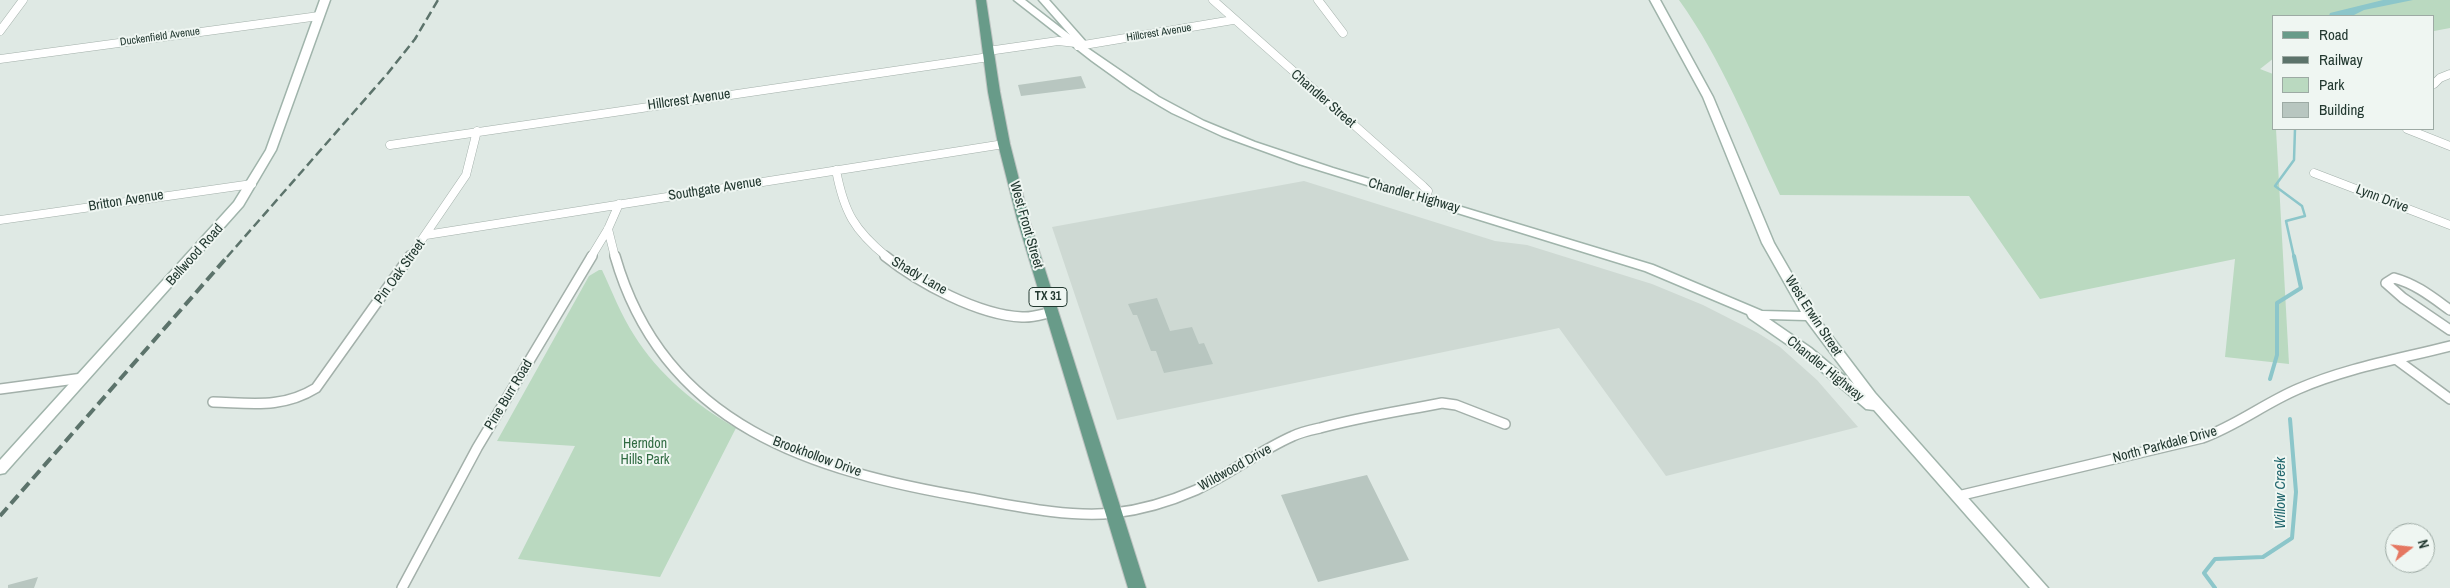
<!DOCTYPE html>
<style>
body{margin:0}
#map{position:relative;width:2450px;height:588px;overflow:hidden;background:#dfe9e4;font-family:"Archivo Narrow",sans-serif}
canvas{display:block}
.legend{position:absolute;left:2272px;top:15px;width:162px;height:115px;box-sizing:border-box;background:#eff6f2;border:1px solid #9daaa4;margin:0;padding:6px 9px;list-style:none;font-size:15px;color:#223830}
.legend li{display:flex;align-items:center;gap:10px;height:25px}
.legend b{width:25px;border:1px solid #9daaa4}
.north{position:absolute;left:2385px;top:523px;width:50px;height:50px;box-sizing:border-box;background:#eff6f2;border:1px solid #9daaa4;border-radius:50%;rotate:74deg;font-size:14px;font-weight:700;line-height:20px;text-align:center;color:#223830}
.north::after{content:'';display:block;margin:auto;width:18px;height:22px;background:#e57761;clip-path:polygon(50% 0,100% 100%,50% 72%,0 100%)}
</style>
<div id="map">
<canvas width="2450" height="588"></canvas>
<ul class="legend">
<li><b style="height:6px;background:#689b89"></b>Road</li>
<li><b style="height:6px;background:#5c736b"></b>Railway</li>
<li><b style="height:14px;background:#bad9c0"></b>Park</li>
<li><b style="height:14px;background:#b8c6c0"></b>Building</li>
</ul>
<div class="north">N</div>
</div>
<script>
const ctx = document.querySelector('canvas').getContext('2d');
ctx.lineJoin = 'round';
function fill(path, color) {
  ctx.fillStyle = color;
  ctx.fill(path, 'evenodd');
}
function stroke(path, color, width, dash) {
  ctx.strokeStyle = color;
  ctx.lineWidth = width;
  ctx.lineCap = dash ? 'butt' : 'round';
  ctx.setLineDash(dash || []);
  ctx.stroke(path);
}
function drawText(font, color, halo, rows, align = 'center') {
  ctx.font = font + ' "Archivo Narrow",sans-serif';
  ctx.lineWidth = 4;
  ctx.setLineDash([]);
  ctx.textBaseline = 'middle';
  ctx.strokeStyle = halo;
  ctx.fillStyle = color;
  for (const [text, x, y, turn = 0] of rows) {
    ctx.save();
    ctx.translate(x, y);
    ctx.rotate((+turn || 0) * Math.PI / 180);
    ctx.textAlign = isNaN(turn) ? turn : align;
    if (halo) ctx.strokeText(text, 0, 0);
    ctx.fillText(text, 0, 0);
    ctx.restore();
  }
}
fill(new Path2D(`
 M1304 181 1495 241 1527 245 1652 284 1703 305 1758 333 1780 347 1817 380 1858 427 1666 476 1559 328 1117 420 1052 227Z`), '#ced9d3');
fill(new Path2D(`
 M1679 0H2450V28L2434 31V16H2274V58L2260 69 2273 74 2274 129H2276L2289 364 2225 357 2235 259 2040 299 1969 196 1780 195C1749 129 1722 60 1679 0Z
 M599 270H602C612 291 621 315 634 335 658 374 697 406 736 428L660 577 518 559 575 446 497 441 589 276Z`), '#bad9c0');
fill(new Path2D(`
 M2383 0H2413L2364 10 2352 16H2329L2330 13Z`), '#8cc6ca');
stroke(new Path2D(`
 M2294 257 2286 221 2305 216 2302 206 2275 186 2294 160 2295 129`), '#8cc6ca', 2.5);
stroke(new Path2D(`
 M2270 379 2277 355V303L2301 288 2294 256
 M2215 588 2204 573 2215 559 2263 557 2292 538 2296 492 2290 419`), '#8cc6ca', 4);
fill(new Path2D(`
 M1081 76 1086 88 1021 96 1018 85Z
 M1157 298 1170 331 1192 327 1199 344 1204 343 1213 364 1164 373 1156 351H1151L1137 315H1133L1128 304Z
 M1367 475 1409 560 1318 582 1281 495Z
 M38 577 34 588H8V585Z`), '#b8c6c0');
const streetFar1 = new Path2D(`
 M1213 0 1423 186 1428 191 1425 199
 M1318 0 1343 33
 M0 31 23 0
 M1078 46 1233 20
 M988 51 1058 41 1076 43
 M0 59 319 16
 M2434 84 2440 78 2450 74
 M2407 129 2450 146
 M390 145 989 57
 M836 170C844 212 854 230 887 257
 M2314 173 2450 225
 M0 220 252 184
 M608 229 615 257
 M426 235 1004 144
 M410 257 466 175 477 131
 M591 257 608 229 619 204`);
const street = new Path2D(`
 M615 256C664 427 813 471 971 498 1015 506 1070 518 1114 513 1141 510 1171 501 1196 490 1230 474 1259 451 1293 436 1301 432 1311 430 1320 428 1360 417 1401 411 1442 403L1456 405 1505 424
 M885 256C919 283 978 315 1022 317 1032 318 1043 314 1053 312
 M2450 310C2432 297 2416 284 2394 278L2386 283 2403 298 2450 330
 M2397 360 2450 399
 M0 389 83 378
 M213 402C251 403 282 409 316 388L410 256
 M1958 496 2202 438C2236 426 2265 403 2298 389 2346 368 2399 359 2450 346
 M402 588 477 448 592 256`);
const secondary = new Path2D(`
 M320 0H330L276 150 243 206 5 473 0 474V460L234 202 266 150Z
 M1014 0H1025L1070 35 1039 0H1049L1087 43 1089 45 1086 47 1159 97 1204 121 1255 142 1333 168 1653 265 1762 311 1801 312 1762 243 1703 97 1650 0H1660L1713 97 1774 243 1815 314 1875 393 2048 588H2030L1874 410 1866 409 1801 354 1749 318 1747 314 1645 271 1299 164 1222 136 1172 113 1131 89 1092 61ZM1769 319 1806 320 1854 384 1811 348Z`);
const primary = new Path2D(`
 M976 0H986L1000 92 1010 144 1029 219 1146 588H1128L1017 219 998 144 988 92Z`);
stroke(streetFar1, '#a3b0aa', 9);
stroke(street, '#a3b0aa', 12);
stroke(secondary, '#a0b4ab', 3);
stroke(primary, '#bdc3c1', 2);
stroke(streetFar1, '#fff', 8);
stroke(street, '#fff', 9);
fill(secondary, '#fff');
fill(primary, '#689b89');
stroke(new Path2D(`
 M227 257 388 73 415 39 438 0`), '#5c736b', 2.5, [9, 4.5]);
stroke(new Path2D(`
 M0 516 228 256`), '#5c736b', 4, [11, 5.5]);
drawText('11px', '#223830', '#eff6f2', [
 ["Hillcrest Avenue",1159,33,-9],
 ["Duckenfield Avenue",160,37,-8]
]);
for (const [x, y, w] of [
 [1048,297,38]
]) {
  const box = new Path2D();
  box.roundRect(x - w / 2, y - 9.5, w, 19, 4);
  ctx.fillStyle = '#eff6f2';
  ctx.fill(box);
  stroke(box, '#223830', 1);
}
drawText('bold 12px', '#223830', null, [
 ["TX 31",1048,297]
]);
drawText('14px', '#223830', '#eff6f2', [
 ["Chandler Street",1323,99,41],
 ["Hillcrest Avenue",689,100,-8],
 ["Southgate Avenue",715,189,-9],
 ["Chandler Highway",1414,196,16],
 ["Lynn Drive",2382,199,21],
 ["Britton Avenue",126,201,-9],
 ["West Front Street",1026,225,74],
 ["Bellwood Road",195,255,-48],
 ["Pin Oak Street",400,272,-54],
 ["Shady Lane",919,276,30],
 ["West Erwin Street",1813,316,57],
 ["Chandler Highway",1825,369,39],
 ["Pine Burr Road",509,395,-59],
 ["North Parkdale Drive",2165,445,-15],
 ["Brookhollow Drive",817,457,20],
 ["Wildwood Drive",1235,468,-29]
]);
drawText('14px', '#306b42', '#eff6f2', [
 ["Herndon",645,444],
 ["Hills Park",645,460]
]);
drawText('italic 15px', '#22676e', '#eff6f2', [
 ["Willow Creek",2281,493,-90]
]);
</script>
